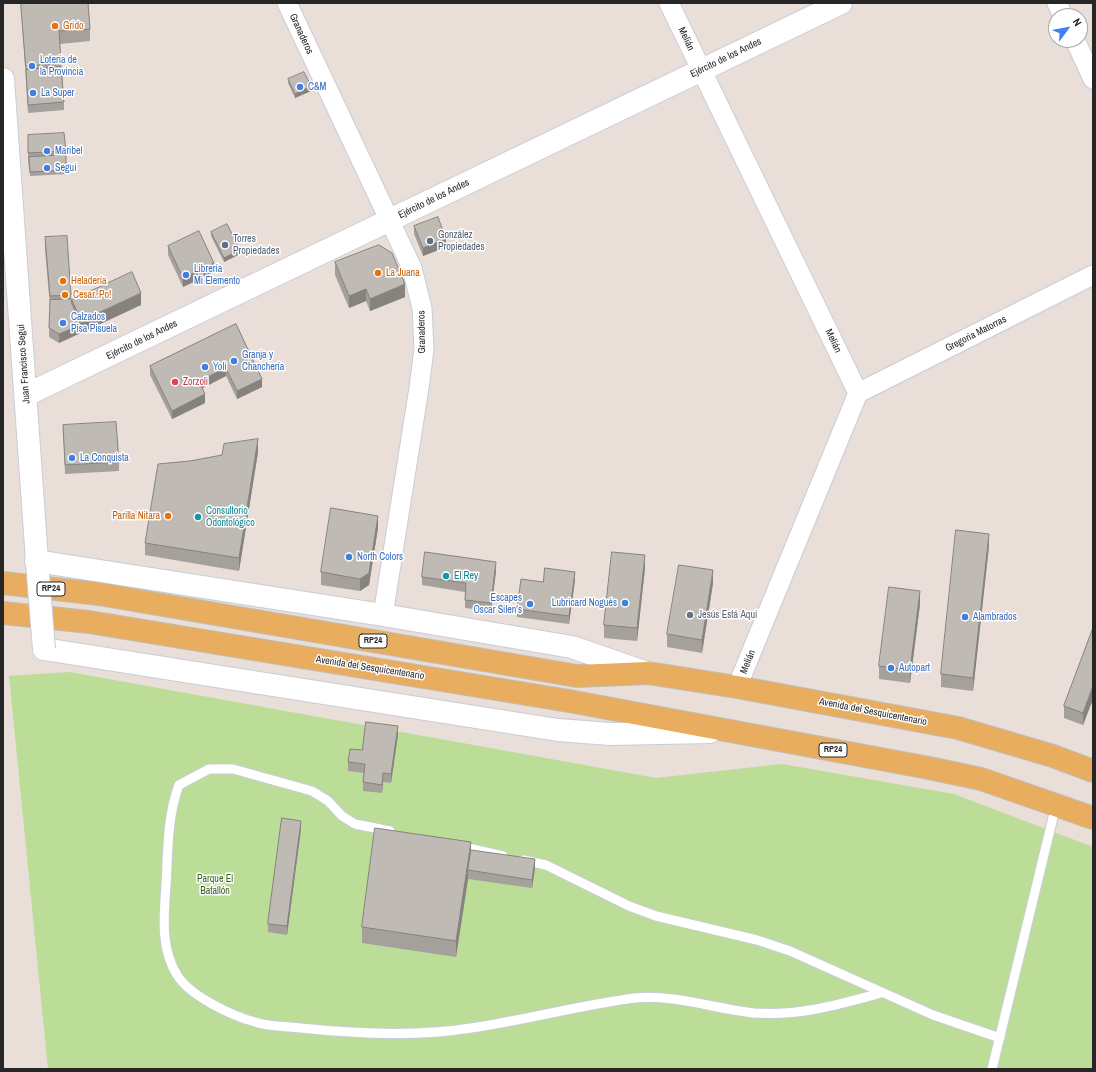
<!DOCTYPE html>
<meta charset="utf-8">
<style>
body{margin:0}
#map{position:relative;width:1096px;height:1072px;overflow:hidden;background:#e9ded8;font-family:"Archivo Narrow",sans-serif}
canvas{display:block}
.frame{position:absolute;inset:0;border:4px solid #262626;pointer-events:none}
.north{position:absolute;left:1048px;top:8px;width:40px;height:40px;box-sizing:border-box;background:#fff;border:1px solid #a8a8a8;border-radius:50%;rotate:58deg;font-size:11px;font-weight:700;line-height:16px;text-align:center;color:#262626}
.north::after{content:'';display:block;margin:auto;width:14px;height:18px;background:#3f82ef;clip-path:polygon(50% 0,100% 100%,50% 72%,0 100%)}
</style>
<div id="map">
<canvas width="1096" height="1072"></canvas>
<div class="frame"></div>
<div class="north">N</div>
</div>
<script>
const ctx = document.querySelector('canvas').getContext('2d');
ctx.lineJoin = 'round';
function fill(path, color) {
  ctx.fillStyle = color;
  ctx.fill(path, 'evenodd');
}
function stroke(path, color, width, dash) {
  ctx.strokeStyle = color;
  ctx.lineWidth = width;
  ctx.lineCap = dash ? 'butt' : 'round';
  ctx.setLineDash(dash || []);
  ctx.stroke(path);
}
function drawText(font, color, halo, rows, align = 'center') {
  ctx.font = font + ' "Archivo Narrow",sans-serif';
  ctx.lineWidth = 3;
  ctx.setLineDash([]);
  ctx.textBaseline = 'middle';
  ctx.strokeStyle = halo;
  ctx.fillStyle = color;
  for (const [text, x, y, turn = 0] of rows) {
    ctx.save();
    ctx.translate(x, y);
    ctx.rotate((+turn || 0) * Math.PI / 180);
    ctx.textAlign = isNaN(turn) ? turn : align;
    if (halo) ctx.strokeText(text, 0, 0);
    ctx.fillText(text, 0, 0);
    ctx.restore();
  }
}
fill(new Path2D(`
 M70 672 656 778 782 764 954 794 1093 847V1069H48L9 676Z`), '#bcdd97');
const lane = new Path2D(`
 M390 831 355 824 342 816 328 801 312 791 233 769H209L179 785C167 817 168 851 166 885 164 916 160 947 177 975 190 996 232 1016 255 1022 269 1027 286 1026 301 1028 357 1034 415 1037 471 1028 526 1020 580 1005 635 998 675 994 715 1009 754 1013 800 1016 837 1005 881 993
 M459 846 503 856
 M523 860 546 865 629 906 656 916 757 940 790 951 933 1015 1000 1038
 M992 1069 1056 805`);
const street = new Path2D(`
 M287 3 412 268 422 308 424 349 419 388 383 615
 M669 3 858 393 737 687
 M1057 3 1063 16
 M1075 40 1093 79
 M858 393 1093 275`);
const secondary = new Path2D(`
 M3 79 38 575
 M26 395 841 3
 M36 561 383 615 572 647 647 673
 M44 649 558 730 610 734 710 732`);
const primary = new Path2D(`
 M3 583 99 594 577 676 648 673 737 687 958 728 1053 756 1093 771
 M3 613 89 622 569 701 929 768 981 779 1093 818`);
stroke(lane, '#c7cdd8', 11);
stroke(street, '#c7cdd8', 21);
stroke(secondary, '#c7cdd8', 24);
stroke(primary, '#bebebe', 24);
stroke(lane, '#fff', 9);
stroke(street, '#fff', 19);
stroke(secondary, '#fff', 22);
stroke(primary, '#e8ad5e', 22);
const secondaryBridge = new Path2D(`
 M38 575 44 649`);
stroke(secondaryBridge, '#c7cdd8', 24, []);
stroke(secondaryBridge, '#fff', 22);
fill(new Path2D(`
 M21 3H88L90 29V41L60 44 64 102V110L28 113Z
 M288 79 311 91 295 98 288 83Z
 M28 135 66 151V174L30 176 28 161Z
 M414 226 446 247 423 256 414 234Z
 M211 232 240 254 224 262 211 236Z
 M45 237 71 295 72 304V300L141 305 59 343 49 337 50 306 45 250Z
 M168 246 214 272 183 287 168 255Z
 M335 262 405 297 370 311 366 301 349 308 335 275Z
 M236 324 262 387 237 399 226 376 202 388 205 403 172 419 150 375V366Z
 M63 425 119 462V471L65 474Z
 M258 452 239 571 145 555V543L190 461Z
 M378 528 369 585 360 591 321 585V572Z
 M989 546 973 691 941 687V674Z
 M645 568 637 641 604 638V625Z
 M496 571 491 611 465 608V592L422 585V577Z
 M575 580 569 624 517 617V609L543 582Z
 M713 583 702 653 667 647V634Z
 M920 604 910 683 879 679V666Z
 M1093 628V699L1083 725 1064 718V706Z
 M398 735 391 783 383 782 382 793 363 791V782L364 773 348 771V762L362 750Z
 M301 829 287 935 268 932V924Z
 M471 850 535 868 532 888 468 879 456 957 362 943V927Z`), '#a5a09b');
fill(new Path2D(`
 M311 86V91L295 98V94Z
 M446 239V247L423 256V248Z
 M240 250V254L224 262V258Z
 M214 263V272L183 287V278Z
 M405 284V297L370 311V299Z
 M366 289V301L349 308V296Z
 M141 293V305L59 343V334L81 325V321Z
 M226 368V376L199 390V381Z
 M262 379V387L237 399V391Z
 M205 394V403L172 419V411Z
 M258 439V452L239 571V558Z
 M378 516V528L369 585 360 591V579Z
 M989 534V546L973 691V678Z
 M645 555V568L637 641V628Z
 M496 562V571L491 611V603Z
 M713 570V583L702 653V640Z
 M575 572V580L569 624V616Z
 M920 591V604L910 683V670Z
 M1093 686V699L1083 725V713Z
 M398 726V735L391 783V774Z
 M383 773V782L382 793V785Z
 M301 821V829L287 935V926Z
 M471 842V858L468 870V879L456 957V941Z
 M535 859V868L532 888V880Z`), '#86827e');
const building = new Path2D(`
 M21 3H88L90 29 59 31 61 63 26 66Z
 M61 67 64 102 28 105 26 70Z
 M304 72 311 86 295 94 288 79Z
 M64 133 66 151 28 153V135Z
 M66 155V170L30 172 29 157Z
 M438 217 446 239 423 248 414 226Z
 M227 224 240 250 224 258 211 232Z
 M199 231 214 263 183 278 168 246Z
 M67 236 71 295 50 296 45 237Z
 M379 245 392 253 405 284 370 299 366 289 349 296 335 262Z
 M132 272 141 293 81 321 72 300Z
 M71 299 72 304 81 325 59 334 49 328 50 300Z
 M236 324 262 379 237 391 226 368 199 381 205 394 172 411 150 366Z
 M116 422 119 462 65 465 63 425Z
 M258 439 239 558 145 543 158 464 190 461 222 455 224 444Z
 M331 508 378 516 369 573 360 579 321 572Z
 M956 530 989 534 973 678 941 674Z
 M425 552 496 562 491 603 465 600 466 583 422 577Z
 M612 552 645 555 637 628 604 625Z
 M679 565 713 570 702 640 667 634Z
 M545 568 575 572 569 616 517 609 521 579 543 582Z
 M889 587 920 591 910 670 879 666Z
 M1093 628V686L1083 713 1064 706Z
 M366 722 398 726 391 774 383 773 382 785 363 782 365 764 348 762 350 749 362 750Z
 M282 818 301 821 287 926 268 924Z
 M375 828 471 842 456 941 362 927Z
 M471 850 535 859 532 880 468 870Z`);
fill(building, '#c0bab4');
stroke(building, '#86827e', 1);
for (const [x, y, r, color] of [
 [55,26,4,"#e8710a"],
 [32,66,4,"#3f7fe0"],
 [300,87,4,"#3f7fe0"],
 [33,93,4,"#3f7fe0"],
 [47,151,4,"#3f7fe0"],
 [47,168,4,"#3f7fe0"],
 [430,241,4,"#5c6f8a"],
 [225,245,4,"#5c6f8a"],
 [378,273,4,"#e8710a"],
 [186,275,4,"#3f7fe0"],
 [63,281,4,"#e8710a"],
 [65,295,4,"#e8710a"],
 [63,323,4,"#3f7fe0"],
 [234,361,4,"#3f7fe0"],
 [205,367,4,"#3f7fe0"],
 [175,382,4,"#e0444e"],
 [72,458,4,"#3f7fe0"],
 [168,516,4,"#e8710a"],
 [198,517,4,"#0f9aa8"],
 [349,557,4,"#3f7fe0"],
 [446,576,4,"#0f9aa8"],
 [625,603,4,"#3f7fe0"],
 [530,604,4,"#3f7fe0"],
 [690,615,4,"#6b7280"],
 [965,617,4,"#3f7fe0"],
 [891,668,4,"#3f7fe0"]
]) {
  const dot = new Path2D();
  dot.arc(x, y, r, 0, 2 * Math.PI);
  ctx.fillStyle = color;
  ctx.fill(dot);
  stroke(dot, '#fff', 1.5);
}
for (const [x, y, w] of [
 [51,589,28],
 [373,641,28],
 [833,750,28]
]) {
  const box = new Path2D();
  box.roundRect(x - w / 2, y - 7, w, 14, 3);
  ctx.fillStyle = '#fff';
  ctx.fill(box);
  stroke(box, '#262626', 1);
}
drawText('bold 9px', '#262626', null, [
 ["RP24",51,589],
 ["RP24",373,641],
 ["RP24",833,750]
]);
drawText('10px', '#c56008', '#fff', [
 ["Grido",63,26],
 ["La Juana",386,273],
 ["Heladería",71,281],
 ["Cesar..Po!",73,295],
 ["Parilla Nitara",160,516,"right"]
], 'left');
drawText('10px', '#262626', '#fff', [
 ["Granaderos",301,34,65],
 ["Melián",686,39,65],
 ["Ejército de los Andes",726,58,-26],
 ["Ejército de los Andes",434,199,-26],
 ["Granaderos",422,332,-91],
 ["Gregoria Matorras",976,334,-27],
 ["Ejército de los Andes",142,340,-26],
 ["Melián",833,341,64],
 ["Juan Francisco Seguí",24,364,-94],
 ["Melián",748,662,-68],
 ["Avenida del Sesquicentenario",370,668,9],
 ["Avenida del Sesquicentenario",873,712,11]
]);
drawText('10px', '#366cbe', '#fff', [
 ["Lotería de",40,60],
 ["la Provincia",40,72],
 ["C&M",308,87],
 ["La Super",41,93],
 ["Maribel",55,151],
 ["Segui",55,168],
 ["Librería",194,269],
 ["Mi Elemento",194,281],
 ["Calzados",71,317],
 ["Pisa Pisuela",71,329],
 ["Granja y",242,355],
 ["Chanchería",242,367],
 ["Yoli",213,367],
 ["La Conquista",80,458],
 ["North Colors",357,557],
 ["Escapes",522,598,"right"],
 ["Oscar Silen's",522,610,"right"],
 ["Lubricard Nogués",617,603,"right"],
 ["Alambrados",973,617],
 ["Autopart",899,668]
], 'left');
drawText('10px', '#4e5e75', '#fff', [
 ["González",438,235],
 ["Propiedades",438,247],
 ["Torres",233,239],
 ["Propiedades",233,251]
], 'left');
drawText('10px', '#be3a42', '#fff', [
 ["Zorzoli",183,382]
], 'left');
drawText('10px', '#0d838f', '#fff', [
 ["Consultorio",206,511],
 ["Odontológico",206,523],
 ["El Rey",454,576]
], 'left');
drawText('10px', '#5b616d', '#fff', [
 ["Jesús Está Aquí",698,615]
], 'left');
drawText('10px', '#375d1c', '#fff', [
 ["Parque El",215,879],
 ["Batallón",215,891]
]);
</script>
